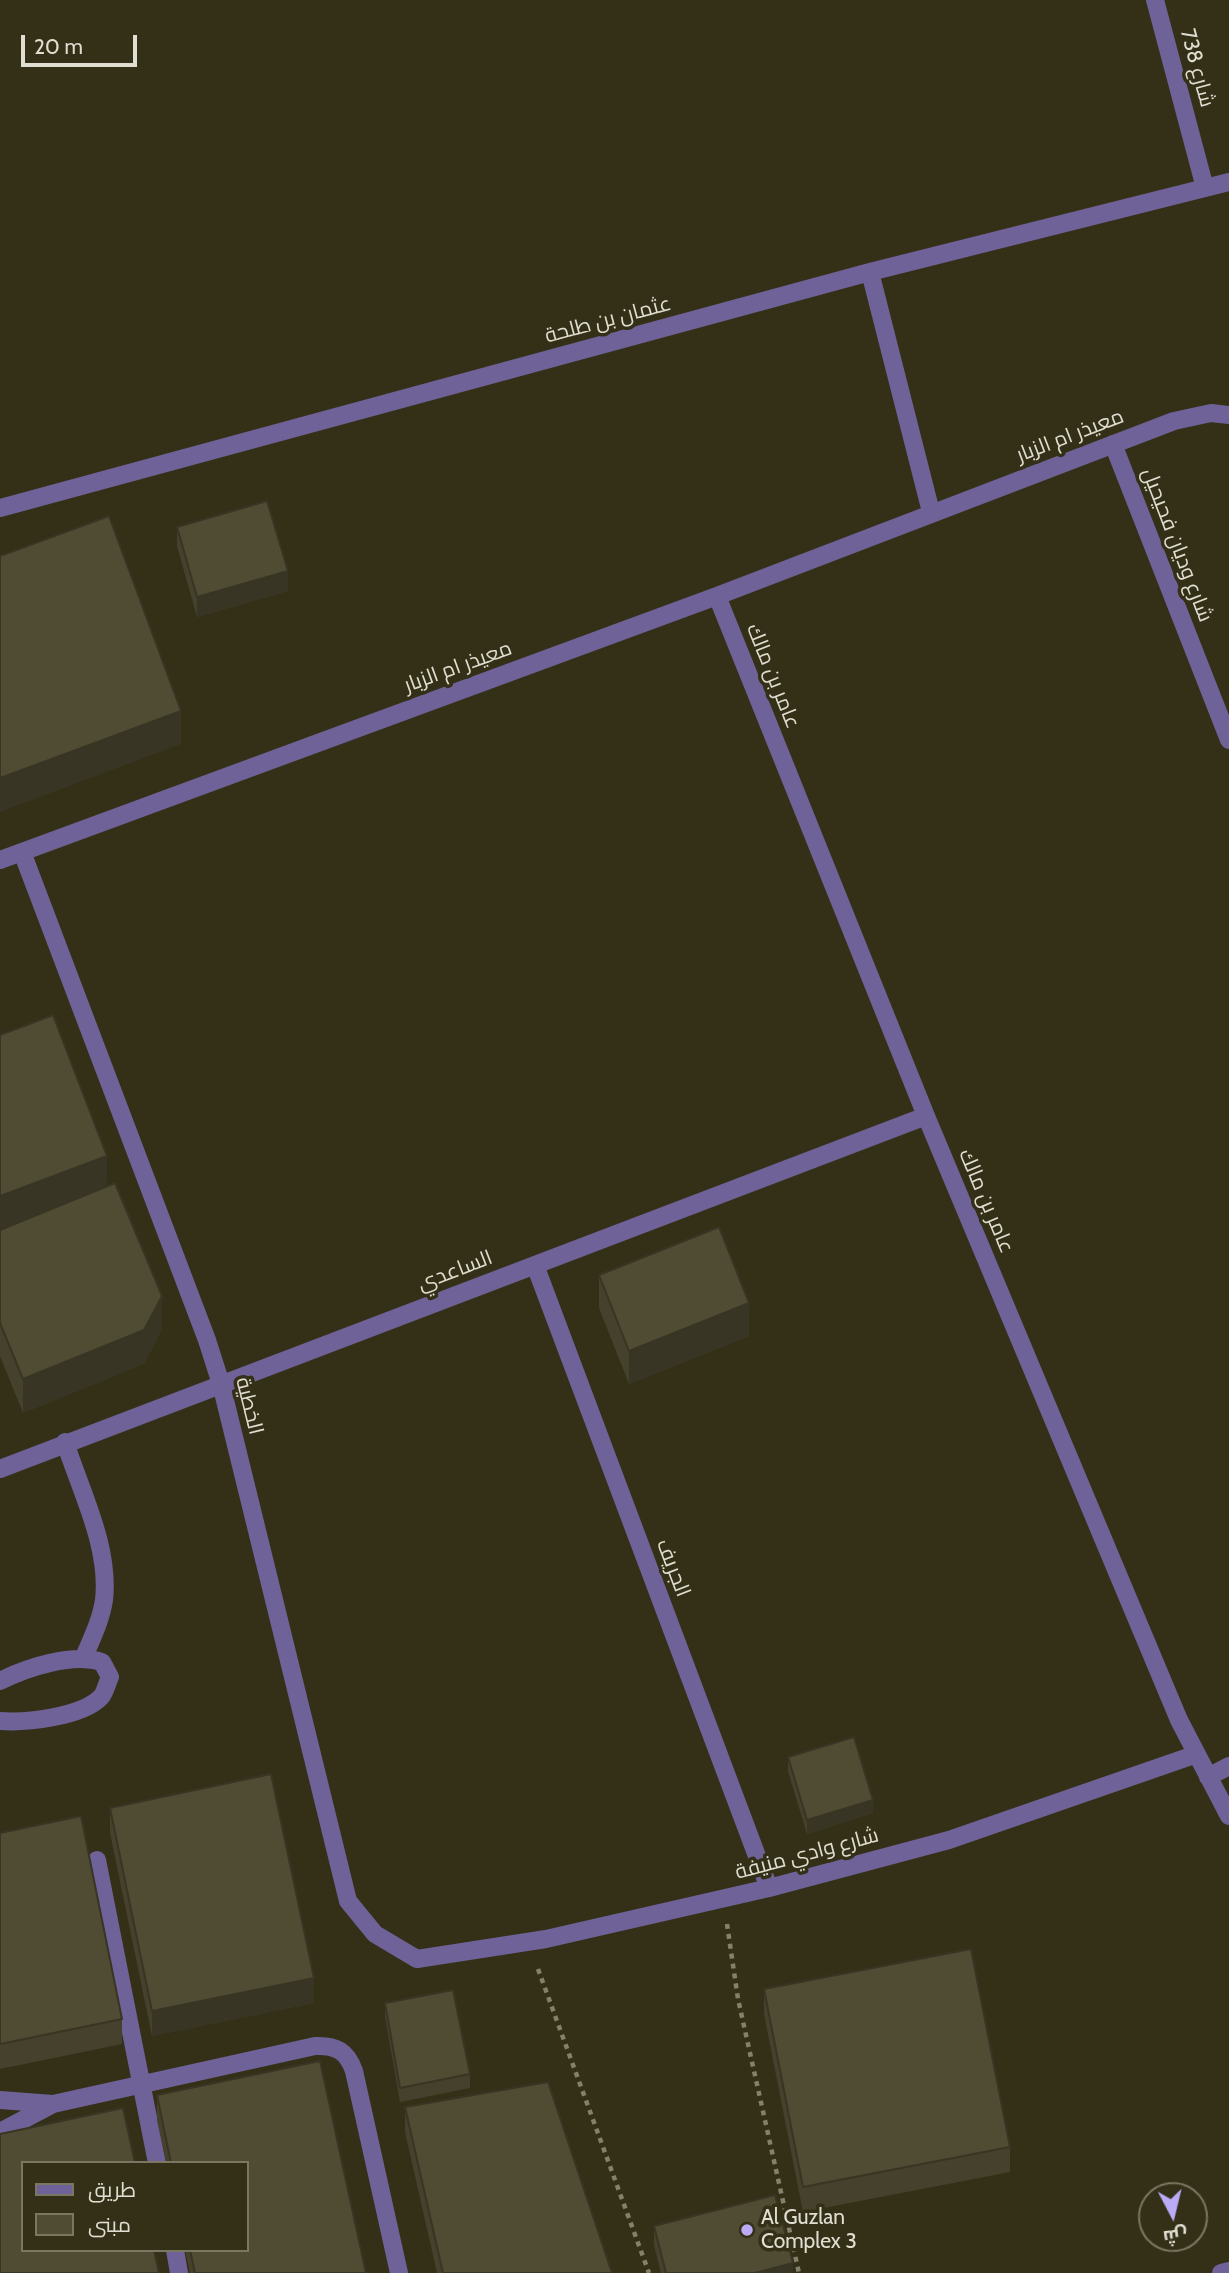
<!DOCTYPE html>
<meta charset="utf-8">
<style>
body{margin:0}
#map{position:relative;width:1229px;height:2273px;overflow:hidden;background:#343018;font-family:Cabin,Cairo,sans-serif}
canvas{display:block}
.legend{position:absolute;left:21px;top:2161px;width:228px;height:91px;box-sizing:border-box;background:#343018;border:2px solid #797662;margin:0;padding:9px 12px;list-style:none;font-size:21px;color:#e0ded0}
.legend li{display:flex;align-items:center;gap:14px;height:35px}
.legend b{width:35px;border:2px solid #797662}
.north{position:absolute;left:1138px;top:2182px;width:70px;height:70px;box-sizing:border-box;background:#343018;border:2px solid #797662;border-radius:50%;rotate:173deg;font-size:19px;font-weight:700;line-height:28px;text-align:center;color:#e0ded0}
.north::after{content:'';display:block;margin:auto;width:24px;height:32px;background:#bbaaf6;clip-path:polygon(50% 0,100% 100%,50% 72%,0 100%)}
.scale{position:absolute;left:21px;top:35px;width:116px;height:32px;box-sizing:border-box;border:4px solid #e0ded0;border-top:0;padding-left:9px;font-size:21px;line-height:24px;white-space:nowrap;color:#e0ded0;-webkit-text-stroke:5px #343018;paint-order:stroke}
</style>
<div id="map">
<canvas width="1229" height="2273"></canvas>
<ul class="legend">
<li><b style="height:9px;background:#6f6298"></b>طريق</li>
<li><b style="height:19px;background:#504c33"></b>مبنى</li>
</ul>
<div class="north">ش</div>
<div class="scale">20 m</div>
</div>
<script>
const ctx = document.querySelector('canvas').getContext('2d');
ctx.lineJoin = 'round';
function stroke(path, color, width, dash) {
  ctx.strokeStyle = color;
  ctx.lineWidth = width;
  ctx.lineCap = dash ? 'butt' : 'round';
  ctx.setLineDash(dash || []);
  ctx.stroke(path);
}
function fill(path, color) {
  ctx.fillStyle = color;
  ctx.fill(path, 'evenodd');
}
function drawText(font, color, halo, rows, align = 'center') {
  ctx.font = font + ' Cabin,Cairo,sans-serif';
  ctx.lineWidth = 7;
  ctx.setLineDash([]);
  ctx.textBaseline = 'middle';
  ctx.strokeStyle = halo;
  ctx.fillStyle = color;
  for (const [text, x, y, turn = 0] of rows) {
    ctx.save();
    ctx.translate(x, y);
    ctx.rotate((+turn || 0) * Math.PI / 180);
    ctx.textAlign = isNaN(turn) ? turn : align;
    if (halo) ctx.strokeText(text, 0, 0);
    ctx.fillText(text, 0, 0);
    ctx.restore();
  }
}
stroke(new Path2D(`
 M727 1924 738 1999 799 2273
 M538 1969 649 2273`), '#83806c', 4.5, [5, 5]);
stroke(new Path2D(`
 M1155 0 1205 188
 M870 272 931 512
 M1113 444 1229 740
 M0 508 870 272 1229 182
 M717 596 926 1116 1179 1720 1229 1816
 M22 852 207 1340 221 1384 348 1901 375 1934 417 1959 546 1939 769 1888 949 1840 1197 1754
 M0 860 717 596 1174 421 1211 413 1229 415
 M535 1265 769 1888
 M65 1442C81 1492 110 1547 104 1600 101 1620 92 1638 84 1657
 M0 1469 926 1116
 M0 1681C28 1667 72 1653 102 1662L110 1677C107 1683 105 1693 101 1697 82 1717 25 1723 0 1721
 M1208 1777 1229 1766
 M97 1860 157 2163
 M0 2100 53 2104 315 2046C336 2045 347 2051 354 2071L399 2273
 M0 2132 53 2104
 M175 2250 179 2273
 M1221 2273 1229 2271`), '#6f6298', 18);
fill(new Path2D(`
 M177 527 288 591 197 617 177 546Z
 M0 1035 107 1186 162 1329 144 1364 23 1413 0 1356Z
 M599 1275 749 1336 629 1384 599 1308Z
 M788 1757 873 1813 807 1834 788 1771Z
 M110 1808 314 2003 152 2036 110 1833Z
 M0 1833 122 2019V2044L0 2069Z
 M764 1989 1010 2147V2172L803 2212 764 2014Z
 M385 2003 470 2074V2088L400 2102 385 2017Z
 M320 2061 366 2273H190L185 2250H247V2163H166L157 2120V2095Z
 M405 2107 612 2273H437L405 2132Z
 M654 2226 793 2273H661L654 2245Z`), '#45412c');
fill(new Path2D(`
 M288 571V591L197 617V597Z
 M181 711V744L0 812V778Z
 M107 1156V1189L0 1230V1196Z
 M162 1296V1329L144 1364 23 1413V1379Z
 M749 1303V1336L629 1384V1351Z
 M873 1800V1813L807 1834V1820Z
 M314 1978V2003L152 2036V2011Z
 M793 2263V2273H755Z`), '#383524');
const building = new Path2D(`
 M267 501 288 571 197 597 177 527Z
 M109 516 181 711 0 778V556Z
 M53 1015 107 1156 0 1196V1035Z
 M115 1183 162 1296 144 1330 23 1379 0 1323V1230Z
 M719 1227 749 1303 629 1351 599 1275Z
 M854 1737 873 1800 807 1820 788 1757Z
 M271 1774 314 1978 152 2011 110 1808Z
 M81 1816 122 2019 0 2044V1833Z
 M971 1949 1010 2147 803 2187 764 1989Z
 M453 1990 470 2074 400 2088 385 2003Z
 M320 2061 366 2273H195L190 2250H247V2163H171L157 2095Z
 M548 2082 612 2273H443L405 2107Z
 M123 2108 135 2163H23V2250H154L159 2273H0V2134Z
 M775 2195 793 2263 755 2273H666L654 2226Z`);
fill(building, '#504c33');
stroke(building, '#383524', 2);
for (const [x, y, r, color] of [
 [747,2230,7,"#bbaaf6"]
]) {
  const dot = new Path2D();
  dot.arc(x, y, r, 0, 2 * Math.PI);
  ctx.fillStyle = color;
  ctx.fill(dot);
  stroke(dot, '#343018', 2.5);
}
drawText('21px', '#e0ded0', '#343018', [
 ["شارع 738",1197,68,75],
 ["عثمان بن طلحة",608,320,-15],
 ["معيذر ام الزبار",1070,436,-21],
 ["شارع وديان فحيحيل",1177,545,69],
 ["معيذر ام الزبار",458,667,-20],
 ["عامر بن مالك",773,676,68],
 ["عامر بن مالك",986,1201,67],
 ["الساعدي",455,1271,-21],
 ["الخطية",249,1406,76],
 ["الجريف",673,1568,69],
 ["شارع وادي منيفة",807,1854,-15]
]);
drawText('21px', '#e0ded0', '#343018', [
 ["Al Guzlan",761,2218],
 ["Complex 3",761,2242]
], 'left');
</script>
